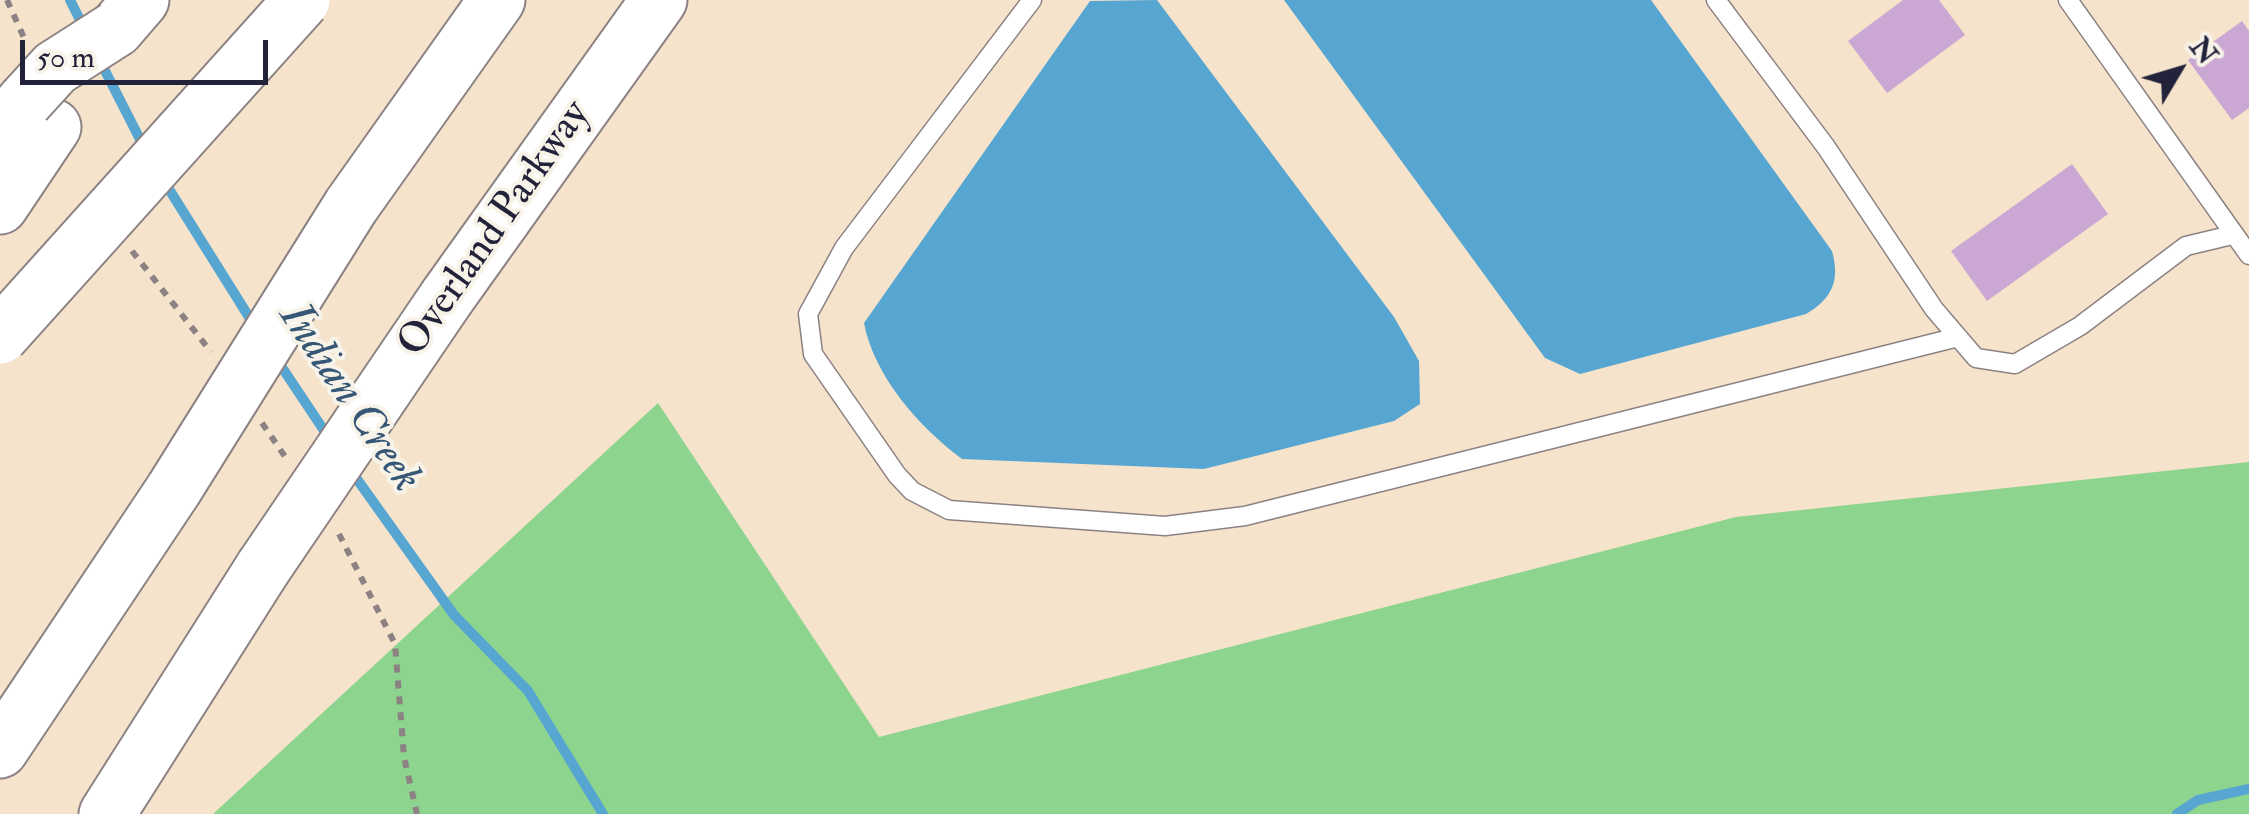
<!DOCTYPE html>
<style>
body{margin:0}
#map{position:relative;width:2249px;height:814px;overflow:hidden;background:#f5e3cb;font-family:"IM FELL Double Pica",serif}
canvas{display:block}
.north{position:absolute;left:2129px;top:20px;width:100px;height:100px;-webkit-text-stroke:8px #f7f3e8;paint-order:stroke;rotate:52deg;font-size:28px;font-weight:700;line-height:40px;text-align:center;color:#22223b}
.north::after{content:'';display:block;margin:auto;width:35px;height:45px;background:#22223b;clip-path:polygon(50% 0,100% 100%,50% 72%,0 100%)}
.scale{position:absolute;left:20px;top:40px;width:248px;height:45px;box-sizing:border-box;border:5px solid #22223b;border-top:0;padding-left:12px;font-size:30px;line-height:35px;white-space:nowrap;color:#22223b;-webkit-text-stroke:8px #f7f3e8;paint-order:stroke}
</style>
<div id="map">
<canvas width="2249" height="814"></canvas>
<div class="north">N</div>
<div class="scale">50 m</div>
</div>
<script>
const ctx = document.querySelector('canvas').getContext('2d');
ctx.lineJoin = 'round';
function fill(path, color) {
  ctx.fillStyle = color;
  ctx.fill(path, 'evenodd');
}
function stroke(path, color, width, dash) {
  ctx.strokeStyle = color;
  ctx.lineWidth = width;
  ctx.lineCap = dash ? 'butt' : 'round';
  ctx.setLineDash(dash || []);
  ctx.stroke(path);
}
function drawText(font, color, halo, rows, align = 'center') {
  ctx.font = font + ' "IM FELL Double Pica",serif';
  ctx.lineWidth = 8;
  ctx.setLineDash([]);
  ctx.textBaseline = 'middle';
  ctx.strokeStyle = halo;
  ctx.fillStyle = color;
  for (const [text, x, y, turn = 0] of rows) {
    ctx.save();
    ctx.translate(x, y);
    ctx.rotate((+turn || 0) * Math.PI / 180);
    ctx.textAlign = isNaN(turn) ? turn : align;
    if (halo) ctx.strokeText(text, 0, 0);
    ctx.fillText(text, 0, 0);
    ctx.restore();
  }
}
fill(new Path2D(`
 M658 403 879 737 1736 517 2249 462V814H213Z`), '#8dd48e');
fill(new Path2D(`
 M1157 0 1394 317 1419 361 1420 404 1394 421 1204 469 962 459C919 427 874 376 864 323L1090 1Z
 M1284 0H1651L1832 251C1840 280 1833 298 1806 314L1580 374 1545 358Z`), '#57a6d1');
stroke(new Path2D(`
 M70 0 85 30
 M99 59 146 151
 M162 178 254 325
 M277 360 329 438
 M349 468 454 615 528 691 603 814
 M2177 814 2198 800 2249 789`), '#57a6d1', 10);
fill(new Path2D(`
 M1903 0H1939L1965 35 1887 93 1848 41Z
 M2242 21 2249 31V108L2232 120 2188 60Z
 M2072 164 2108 214 1987 301 1951 251Z`), '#cba7d3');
const service = new Path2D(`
 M1032 0 844 248 808 314 813 354 897 475 912 491 949 510 1165 526 1245 516 1958 337
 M1716 0 1826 147 1934 309 1976 358 2015 364 2080 326 2186 246 2232 235
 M2068 0 2249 255`);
const motorway = new Path2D(`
 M116 29 141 0
 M0 131 25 101
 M0 206 53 127
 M351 206 497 0
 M447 297 659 0
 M0 750 174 489
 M107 814 263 568`);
stroke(service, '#8c8283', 21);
stroke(motorway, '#8c8283', 59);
stroke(new Path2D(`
 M7 0 25 40
 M132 251 211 352
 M262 423 286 458
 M339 534 395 644 404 757 417 814`), '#8c8283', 6, [8, 8]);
stroke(service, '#fff', 18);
stroke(motorway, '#fff', 55);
const motorwayBridge = new Path2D(`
 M25 101 55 68 116 29
 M0 336 302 0
 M174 489 351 206
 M263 568 447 297`);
stroke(motorwayBridge, '#8c8283', 59, []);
stroke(motorwayBridge, '#fff', 55);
drawText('42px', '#22223b', '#f7f3e8', [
 ["Overland Parkway",496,230,-55]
]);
drawText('italic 45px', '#375777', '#f7f3e8', [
 ["Indian Creek",348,399,56]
]);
</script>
